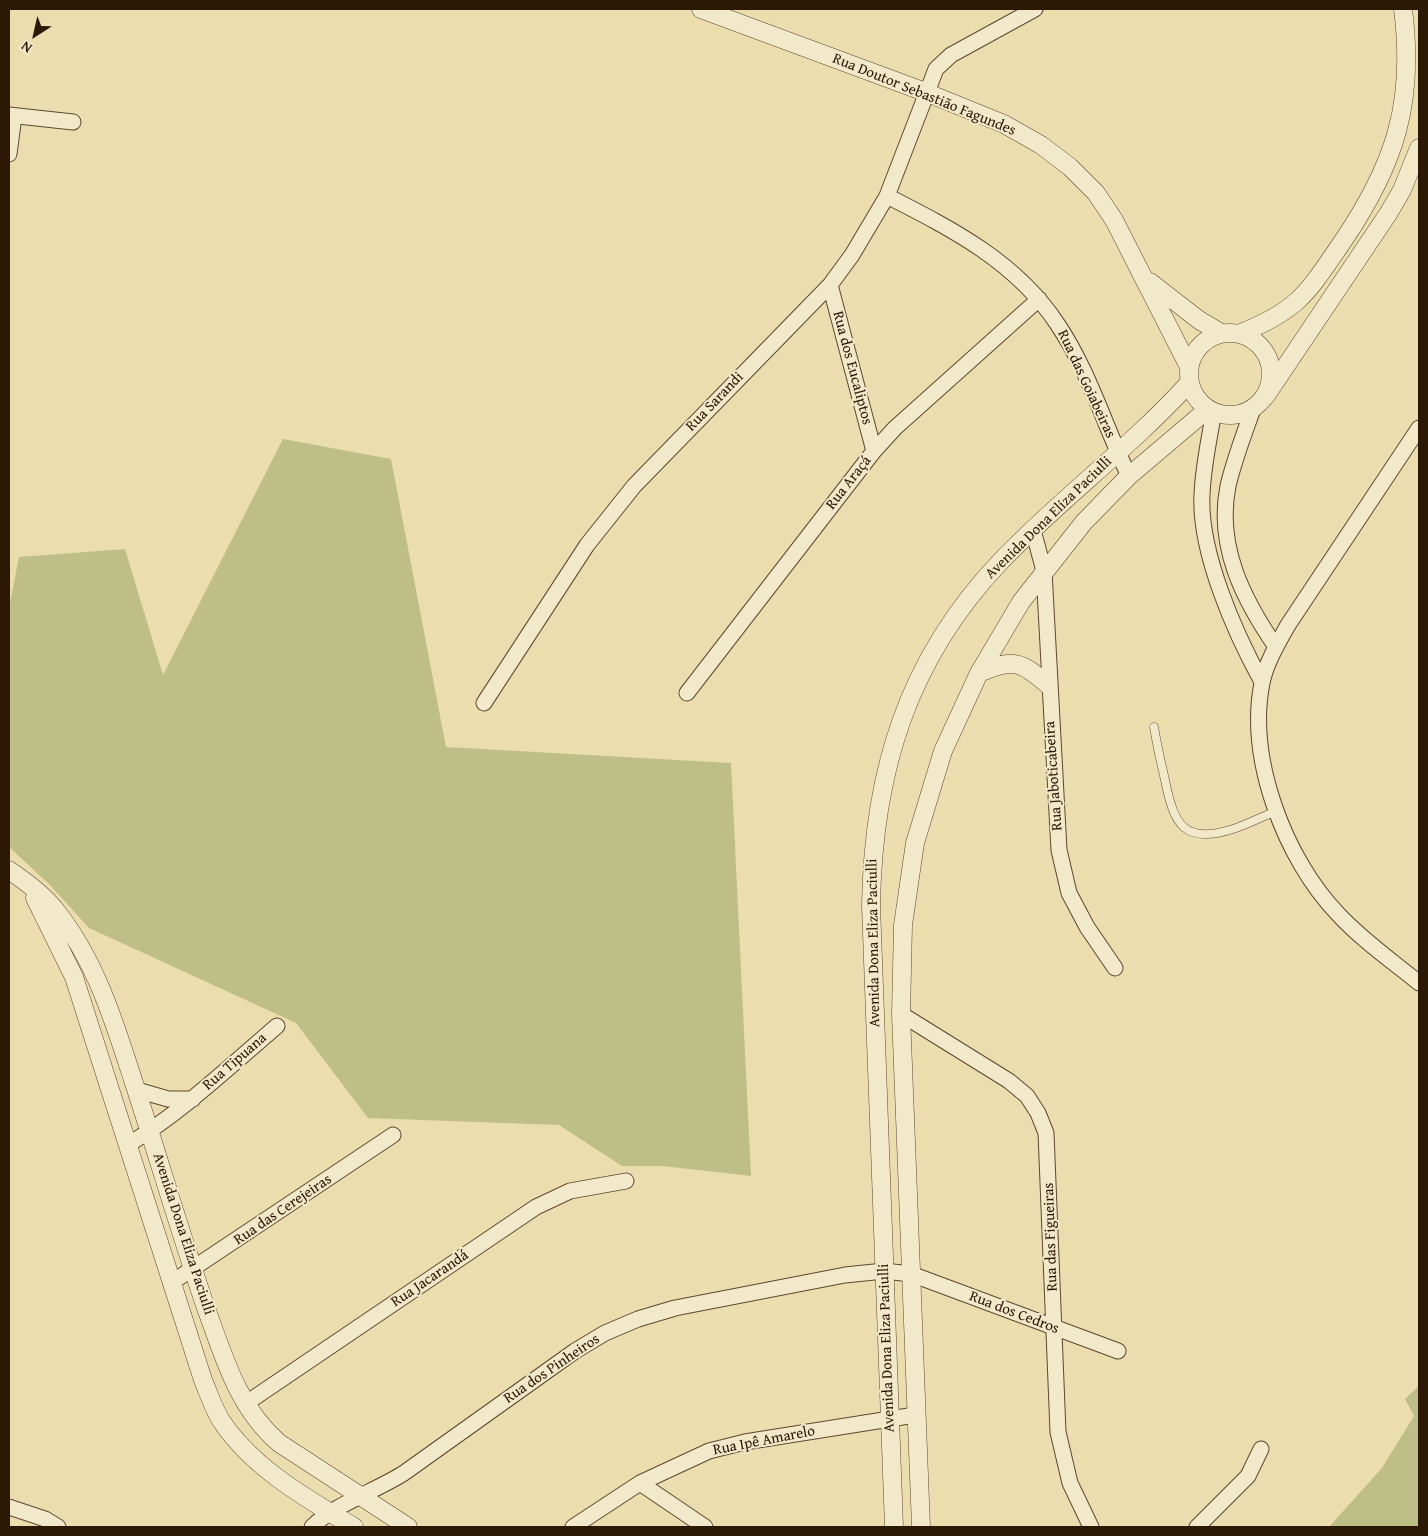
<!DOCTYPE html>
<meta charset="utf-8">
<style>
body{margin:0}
#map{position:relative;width:1428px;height:1536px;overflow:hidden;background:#ebddae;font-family:"Gentium Book Plus",serif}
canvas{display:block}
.frame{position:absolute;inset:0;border:10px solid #2d1705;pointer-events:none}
.north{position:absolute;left:10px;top:10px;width:50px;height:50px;-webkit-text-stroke:4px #f2e9ca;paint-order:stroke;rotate:215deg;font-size:14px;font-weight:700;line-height:20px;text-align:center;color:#2d1705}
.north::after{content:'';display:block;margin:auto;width:18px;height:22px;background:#2d1705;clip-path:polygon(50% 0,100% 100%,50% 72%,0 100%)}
</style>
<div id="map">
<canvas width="1428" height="1536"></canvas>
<div class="frame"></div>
<div class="north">N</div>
</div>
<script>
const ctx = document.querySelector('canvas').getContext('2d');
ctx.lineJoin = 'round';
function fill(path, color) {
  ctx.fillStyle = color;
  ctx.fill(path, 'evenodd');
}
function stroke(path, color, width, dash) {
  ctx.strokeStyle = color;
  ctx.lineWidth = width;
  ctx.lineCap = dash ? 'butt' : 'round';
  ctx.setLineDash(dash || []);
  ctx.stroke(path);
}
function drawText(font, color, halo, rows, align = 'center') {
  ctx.font = font + ' "Gentium Book Plus",serif';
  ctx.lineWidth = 4;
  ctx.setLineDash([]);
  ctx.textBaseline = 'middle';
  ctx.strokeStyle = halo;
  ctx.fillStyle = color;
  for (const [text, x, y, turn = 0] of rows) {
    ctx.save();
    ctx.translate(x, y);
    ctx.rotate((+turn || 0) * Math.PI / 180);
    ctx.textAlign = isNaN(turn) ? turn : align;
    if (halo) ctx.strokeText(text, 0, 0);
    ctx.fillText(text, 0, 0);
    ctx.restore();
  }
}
fill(new Path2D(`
 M283 439 391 459 446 747 731 763 751 1176 663 1166H622L559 1125 368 1118 296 1023 89 928 49 884 9 847V608L19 557 125 549 163 675Z
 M1419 1386V1527H1329L1382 1468 1414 1416 1405 1399Z`), '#bdbf86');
const service = new Path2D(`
 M1154 727C1157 745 1161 763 1165 780 1174 824 1183 845 1233 829 1248 824 1262 817 1276 811`);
const minor = new Path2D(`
 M9 115 73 122
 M9 154 14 116
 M887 196C952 229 1017 262 1058 325 1089 371 1105 427 1129 476
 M830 285 874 451
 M1253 409C1244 434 1234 460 1228 486 1216 546 1243 599 1276 647
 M1214 412C1209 439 1203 467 1202 495 1199 552 1235 633 1262 682
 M1419 428 1288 625C1278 643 1266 663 1262 683 1247 759 1285 859 1338 914 1362 940 1392 961 1419 983
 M1033 530 1044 571 1059 850 1069 893 1087 927 1115 968
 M687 693 874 451 895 428 1039 299
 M484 703 587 545 634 486 830 285 852 255 887 196 936 69 951 55 1035 9
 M901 1014 1009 1081 1027 1096 1038 1113 1046 1133 1058 1432 1070 1483 1091 1527
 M137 1090 168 1099H193
 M129 1144C183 1111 229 1067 277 1026
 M171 1283 393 1135
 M245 1404 536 1207 570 1191 626 1181
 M640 1483 705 1527
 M9 1507 45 1519 58 1527
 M312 1527C333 1505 376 1491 404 1473L575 1351 605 1333 638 1319 675 1308 845 1275 884 1271 911 1274 1118 1351
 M573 1527 640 1483 709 1451 745 1442 915 1415
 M1197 1527 1248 1476 1261 1449`);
const tertiary = new Path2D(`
 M701 9 925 92 1004 124 1041 145 1070 167 1096 193 1114 220 1189 367
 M1150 282 1199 320 1221 333
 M1189 374a41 41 0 1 1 82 0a41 41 0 1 1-82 0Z
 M1241 333C1299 310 1308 292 1343 241 1395 164 1415 103 1403 9
 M1265 397 1388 214 1402 190 1419 148
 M979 673C1013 658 1021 661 1048 685
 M9 870C26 882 44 895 57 912 96 962 114 1021 133 1080 158 1156 180 1232 206 1308 224 1357 238 1408 279 1443L408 1527
 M35 898 74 977 203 1380C209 1394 214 1410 222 1422 254 1469 306 1498 354 1527
 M894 1527 871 906C873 773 907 660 1000 562 1060 499 1131 447 1189 383
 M921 1527 901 1014 903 925 915 843 943 751 979 673 1021 602 1084 522 1129 476 1208 409`);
stroke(service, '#5c482f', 9);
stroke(minor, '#5c482f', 17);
stroke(tertiary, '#5c482f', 19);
stroke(service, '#f2e9ca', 8);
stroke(minor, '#f2e9ca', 15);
stroke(tertiary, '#f2e9ca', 18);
drawText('15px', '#2d1705', '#f2e9ca', [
 ["Rua Doutor Sebastião Fagundes",924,95,22],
 ["Rua dos Eucaliptos",852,368,75],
 ["Rua das Goiabeiras",1086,384,65],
 ["Rua Sarandi",715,402,-46],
 ["Rua Araçá",849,483,-52],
 ["Avenida Dona Eliza Paciulli",1049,518,-44],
 ["Rua Jaboticabeira",1054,776,-94],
 ["Avenida Dona Eliza Paciulli",874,943,-91],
 ["Rua Tipuana",235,1062,-41],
 ["Rua das Cerejeiras",283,1210,-34],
 ["Avenida Dona Eliza Paciulli",183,1234,72],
 ["Rua das Figueiras",1051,1237,-92],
 ["Rua Jacarandá",430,1279,-34],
 ["Rua dos Cedros",1014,1313,21],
 ["Avenida Dona Eliza Paciulli",887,1348,-92],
 ["Rua dos Pinheiros",552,1369,-34],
 ["Rua Ipê Amarelo",764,1441,-11]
]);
</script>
